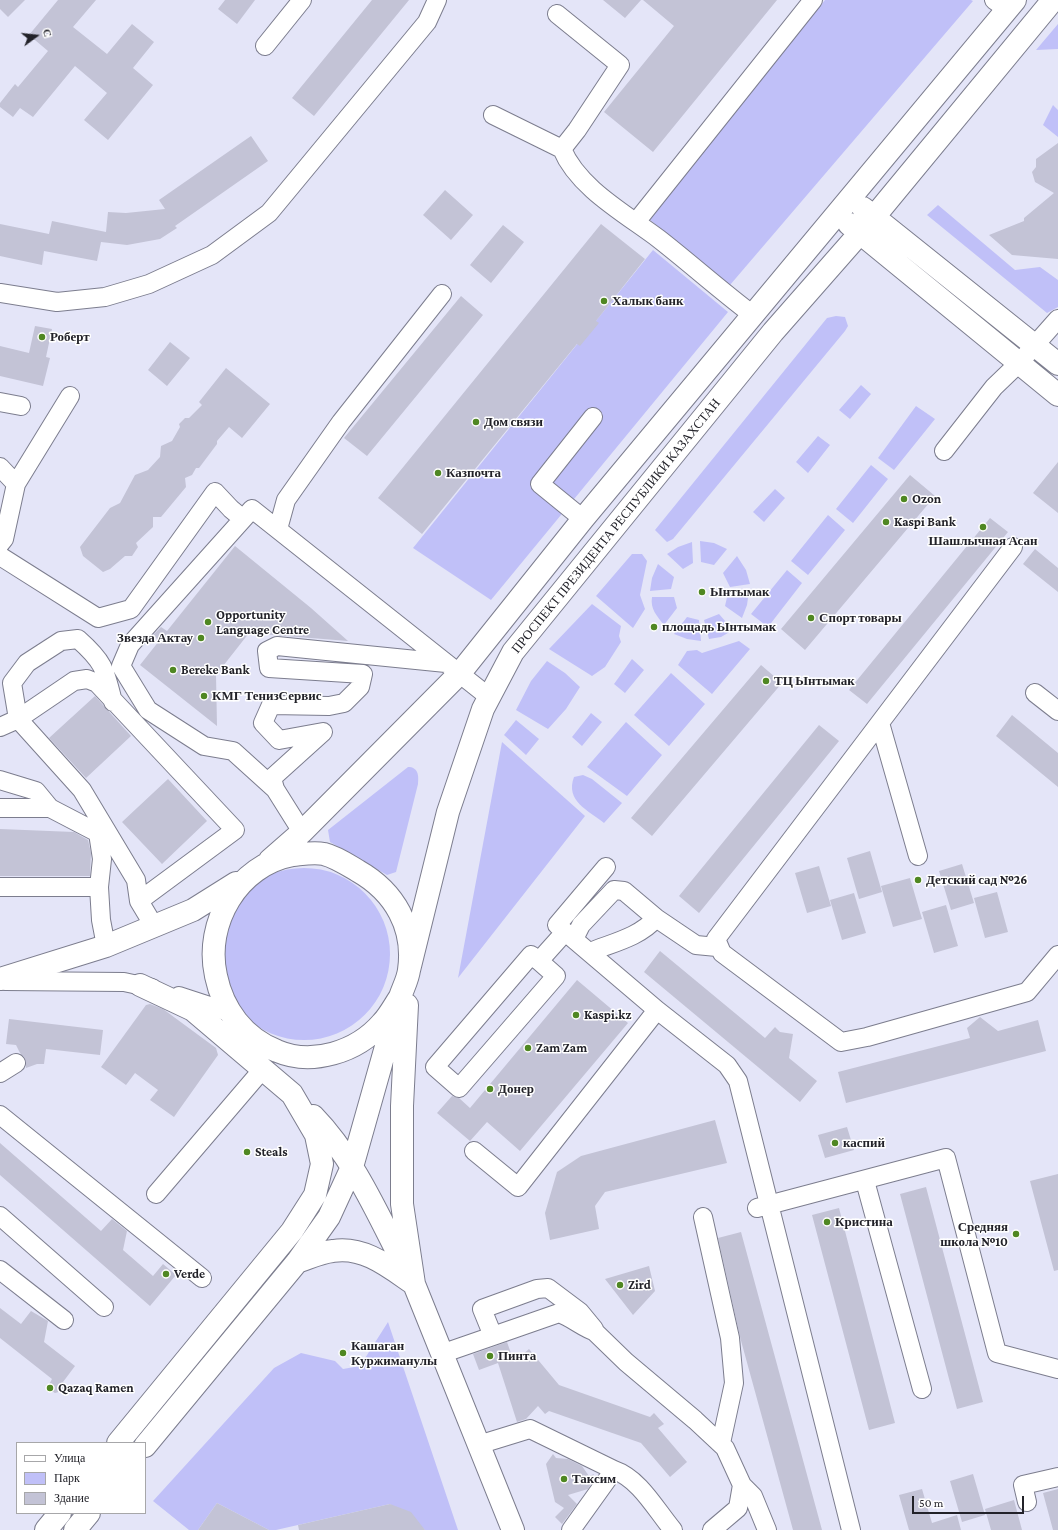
<!DOCTYPE html>
<meta charset="utf-8">
<style>
body{margin:0}
#map{position:relative;width:1058px;height:1530px;overflow:hidden;background:#e4e5f8;font-family:"Crimson Pro",serif}
canvas{display:block}
.legend{position:absolute;left:16px;top:1442px;width:130px;height:72px;box-sizing:border-box;background:#fff;border:1px solid #a7a7a9;margin:0;padding:5px 7px;list-style:none;font-size:12px;color:#222229}
.legend li{display:flex;align-items:center;gap:8px;height:20px}
.legend b{width:20px;border:1px solid #a7a7a9}
.north{position:absolute;left:16px;top:16px;width:40px;height:40px;-webkit-text-stroke:3px #fff;paint-order:stroke;rotate:75deg;font-size:11px;font-weight:700;line-height:16px;text-align:center;color:#222229}
.north::after{content:'';display:block;margin:auto;width:14px;height:18px;background:#222229;clip-path:polygon(50% 0,100% 100%,50% 72%,0 100%)}
.scale{position:absolute;left:912px;top:1496px;width:112px;height:18px;box-sizing:border-box;border:2px solid #222229;border-top:0;padding-left:5px;font-size:12px;line-height:14px;white-space:nowrap;color:#222229;-webkit-text-stroke:3px #fff;paint-order:stroke}
</style>
<div id="map">
<canvas width="1058" height="1530"></canvas>
<ul class="legend">
<li><b style="height:5px;background:#fff"></b>Улица</li>
<li><b style="height:11px;background:#c0c0f8"></b>Парк</li>
<li><b style="height:11px;background:#c3c3d6"></b>Здание</li>
</ul>
<div class="north">С</div>
<div class="scale">50 m</div>
</div>
<script>
const ctx = document.querySelector('canvas').getContext('2d');
ctx.lineJoin = 'round';
function fill(path, color) {
  ctx.fillStyle = color;
  ctx.fill(path, 'evenodd');
}
function stroke(path, color, width, dash) {
  ctx.strokeStyle = color;
  ctx.lineWidth = width;
  ctx.lineCap = dash ? 'butt' : 'round';
  ctx.setLineDash(dash || []);
  ctx.stroke(path);
}
function drawText(font, color, halo, rows, align = 'center') {
  ctx.font = font + ' "Crimson Pro",serif';
  ctx.lineWidth = 3;
  ctx.setLineDash([]);
  ctx.textBaseline = 'middle';
  ctx.strokeStyle = halo;
  ctx.fillStyle = color;
  for (const [text, x, y, turn = 0] of rows) {
    ctx.save();
    ctx.translate(x, y);
    ctx.rotate((+turn || 0) * Math.PI / 180);
    ctx.textAlign = isNaN(turn) ? turn : align;
    if (halo) ctx.strokeText(text, 0, 0);
    ctx.fillText(text, 0, 0);
    ctx.restore();
  }
}
fill(new Path2D(`
 M825 0H971L973 1 730 285 649 219Z
 M1058 24V49L1036 50Z
 M1053 105 1058 110V137L1043 125Z
 M938 205 1015 270 1040 267 1058 280V307L1047 313 927 215Z
 M653 250 728 312 491 600 413 548Z
 M836 316 845 317 848 326 845 331 673 539 667 542 655 530 827 318Z
 M861 385 871 394 850 419 839 410Z
 M916 406 935 419 894 470 878 458Z
 M818 436 830 445 808 473 796 462Z
 M871 465 888 479 853 523 836 509Z
 M775 489 785 498 764 522 753 512Z
 M828 515 845 530 808 575 791 561Z
 M700 541 714 543 727 549 714 565 701 562Z
 M692 542 693 563 683 569 667 554 678 547Z
 M632 554H642L647 561 640 595 645 609 633 628 596 596Z
 M737 556 746 570 750 584 730 587 723 573Z
 M658 564 674 577 671 589 650 591 652 578Z
 M787 570 802 583 768 627 751 614Z
 M749 591 747 605 742 618 725 606 728 593Z
 M652 597H674L677 608 664 625C657 616 650 609 652 597Z
 M592 604 621 626 619 636 621 642 605 667 592 676 549 649Z
 M719 614 733 630 721 637 709 639 704 620Z
 M687 617 699 620 701 641 687 639 674 634Z
 M739 641 750 649 712 694 678 665 687 651 697 650 702 653Z
 M632 659 644 670 625 693 614 684Z
 M547 661 565 673 580 687 566 709 548 729 516 710 531 681Z
 M671 673 705 704 669 746 634 715Z
 M591 713 602 722 582 746 572 737Z
 M516 720 539 739 526 755 504 735Z
 M626 722 662 755 627 796 587 767Z
 M502 742 585 816 458 978Z
 M408 767C418 767 419 775 418 784L396 872 387 875 330 842 328 830Z
 M583 775 592 779 622 803 604 823C588 810 565 801 574 777Z
 M218 954a86 86 0 1 1 172 0a86 86 0 1 1-172 0Z
 M388 1322 458 1530H425L390 1504 276 1530H269L217 1503 198 1530H189L153 1501 274 1368 301 1353 335 1361 343 1369 360 1366Z`), '#c0c0f8');
fill(new Path2D(`
 M0 0H25L8 17 0 9Z
 M58 0H96L73 27 107 54 132 24 154 42 133 68 153 85 108 140 84 120 107 93 75 66 33 117 20 108 13 117 0 107V103L15 84 18 87 48 51 29 35Z
 M225 0H255L237 24 218 9Z
 M372 0H409L314 116 292 98Z
 M603 0H641L625 18Z
 M643 0H777L653 152 604 112 674 26Z
 M251 136 268 161 175 226 177 228 160 239 127 245 101 242 97 261 44 251 42 265 0 256V224L49 234 52 221 106 232 108 212 126 213 165 209 159 200Z
 M1058 143V259L1012 255 989 235 1024 221V218L1054 193 1035 182 1032 172 1036 167V159Z
 M445 190 473 215 451 240 423 215Z
 M601 224 645 259 596 321 599 323 580 346 577 344 422 534 378 498Z
 M503 225 524 242 491 283 470 265Z
 M461 296 483 315 367 456 344 438Z
 M35 326 52 329 46 357 50 358 43 386 0 376V346L29 353Z
 M170 342 190 358 167 386 148 370Z
 M226 368 270 404 242 438 229 427 217 441V444L199 468H196L192 475 185 478 186 487 161 517H153V527L136 543 138 547 132 556H125L110 569 103 572 83 556 80 547 110 508 120 503 135 475 148 470 160 457 161 446 172 441 180 427 179 424 185 418H189L202 405 199 402Z
 M1058 462V513L1033 493Z
 M910 475 935 496 805 650 781 629Z
 M990 518 1008 532 867 704 849 690Z
 M235 546 311 608 348 641 249 633 216 675 217 726 140 665 159 641 153 635 161 627 167 631Z
 M1035 549 1058 568V592L1023 564Z
 M761 665 782 683 652 836 631 818Z
 M95 696 131 736 86 778 49 738Z
 M1012 715 1058 753V787L996 736Z
 M819 725 839 741 699 913 679 896Z
 M168 779 207 821 162 864 122 822Z
 M0 829 74 832 88 840 91 853 90 876H0Z
 M870 851 882 892 859 899 847 858Z
 M962 864 974 903 951 910 939 871Z
 M819 866 831 906 807 913 795 873Z
 M910 878 922 919 893 927 881 886Z
 M997 892 1008 932 985 938 974 898Z
 M854 893 866 933 842 940 830 900Z
 M946 905 958 946 934 953 922 912Z
 M660 951 765 1038 775 1027 780 1032 793 1034 789 1058 817 1081 800 1102 644 972Z
 M577 980 628 1023 520 1151 487 1122 470 1141 437 1113 452 1096 459 1098 470 1108Z
 M150 1004 163 1009 216 1048 218 1055 174 1117 150 1100 158 1090 135 1073 126 1085 101 1067 146 1005Z
 M980 1017 998 1031 1038 1020 1046 1051 846 1103 838 1072 970 1038 967 1028Z
 M9 1019 103 1030 100 1055 46 1049 44 1064H37L26 1068 25 1058 20 1053 16 1045 6 1044Z
 M715 1120 727 1163 605 1192 595 1206 599 1229 550 1240 545 1213 557 1172 581 1156Z
 M847 1127 854 1150 825 1158 818 1135Z
 M0 1143 101 1231 112 1219 127 1231 123 1250 153 1276 163 1264 176 1275 150 1306 0 1175Z
 M1058 1174V1270L1054 1271 1030 1181Z
 M926 1187 983 1402 957 1409 900 1194Z
 M839 1208 895 1423 869 1430 812 1215Z
 M741 1232 822 1530H793L740 1337 718 1238Z
 M649 1266 655 1291 633 1315 605 1279Z
 M0 1308 21 1324 31 1311 48 1321 44 1342 75 1366 63 1382 67 1385 62 1391 55 1393 47 1388 52 1379 0 1338Z
 M507 1342 514 1362 529 1349 559 1385 650 1417 654 1413 664 1424 658 1428 687 1462 670 1477 641 1443 549 1411 545 1414 538 1406 526 1419 517 1422 498 1363 479 1370 473 1354Z
 M553 1454 556 1458 568 1459 582 1466 589 1476 594 1474 592 1482 588 1489 568 1495 577 1504 562 1524 555 1517 564 1508 555 1502 546 1464Z
 M973 1474 985 1515 962 1522 950 1481Z
 M922 1489 932 1523 957 1515 961 1530H909L899 1495Z
 M1058 1489V1530H1053L1043 1493Z
 M1014 1500 1022 1530H991L985 1509Z
 M217 1503 269 1530H198Z
 M390 1504 411 1512 425 1530H299L298 1525Z`), '#c3c3d6');
const minor = new Path2D(`
 M994 0 1007 9
 M557 14 620 65 577 130 562 149C578 188 626 214 659 239 691 264 721 291 753 315
 M265 46 302 0
 M493 115 562 149
 M636 222 813 0
 M0 293 57 302 105 297 149 284 212 255 269 213 427 22 437 0
 M0 402 21 406
 M944 451 994 387 1019 363 1058 319
 M0 467 16 484 4 539 0 544
 M16 484 70 396
 M583 519 540 484 593 417
 M278 529 286 500 341 422 442 294
 M1013 547 716 939 722 953 841 1042 867 1037 1027 992 1058 955
 M0 556 98 618 131 609 215 492 231 509 243 519
 M1035 693 1058 711
 M113 702C105 669 104 662 78 639L61 641 27 663 12 683 18 719 82 790 136 880 139 901 154 926
 M880 723 918 856
 M0 727 18 719 74 681 87 679 97 683 235 830 139 901
 M0 780 36 791 50 808H0
 M275 789 233 751 204 746 148 710 121 666 130 645 252 509 489 697
 M50 808 98 833 102 859 99 887 101 920 106 946
 M302 832 275 789 272 778 323 732 279 740 263 723 271 705 329 706 344 703 360 687 363 674 269 668 267 651 277 646 446 663
 M606 867 557 925 657 1010 727 1065 738 1081 851 1530
 M0 887H99
 M574 939 581 925 614 890 624 891 656 918
 M590 952C612 943 640 937 656 918L696 945 717 947
 M539 961 531 955 435 1067 459 1088 556 976 539 961 565 932
 M5 981 124 982 152 988
 M179 996 228 1012
 M0 1073 16 1063
 M0 1115 202 1278
 M474 1151 518 1187 657 1010
 M865 1181 922 1389
 M156 1194 262 1070
 M757 1208 946 1158 997 1353 1058 1369
 M0 1216 104 1307
 M703 1217 730 1338 734 1383 721 1443
 M0 1270 64 1320
 M594 1331 626 1362 695 1420 725 1448 742 1485 738 1508 712 1530
 M441 1354 493 1336 482 1309 537 1289 548 1288 580 1312 594 1329V1331C585 1329 571 1317 559 1313L493 1336
 M478 1445 530 1429 614 1470 571 1530
 M614 1470C640 1479 656 1510 673 1530
 M742 1485 753 1496 767 1530
 M1027 1502 1023 1485 1058 1477`);
const major = new Path2D(`
 M863 208 1058 364
 M849 224 1058 395
 M270 860 302 832 460 673 583 519 1015 0
 M409 970 448 812 483 709 513 652 773 332 874 217 1053 0
 M0 979 106 946 193 910 236 883
 M407 1005 402 1106V1204L414 1284 513 1530
 M313 1116C354 1158 379 1217 406 1269
 M297 1262C309 1258 321 1252 333 1251 363 1246 388 1266 411 1282
 M118 1443 292 1231 315 1195 322 1164 316 1135 292 1094 193 1010 140 985
 M145 1446 297 1262 329 1217 352 1167 400 997C403 988 408 979 409 970 415 928 395 892 358 871 348 865 336 857 324 854 314 852 303 854 293 855 238 865 204 923 216 976 223 1010 244 1038 277 1051 312 1066 357 1052 382 1023 389 1016 394 1006 400 997
 M46 1530 60 1513
 M75 1530 89 1513`);
stroke(minor, '#7c7d8e', 20);
stroke(major, '#7c7d8e', 24);
stroke(minor, '#fff', 18);
stroke(major, '#fff', 22);
for (const [x, y, r, color] of [
 [604,301,4,"#4f8722"],
 [42,337,4,"#4f8722"],
 [476,422,4,"#4f8722"],
 [438,473,4,"#4f8722"],
 [904,499,4,"#4f8722"],
 [886,522,4,"#4f8722"],
 [983,527,4,"#4f8722"],
 [702,592,4,"#4f8722"],
 [811,618,4,"#4f8722"],
 [208,622,4,"#4f8722"],
 [654,627,4,"#4f8722"],
 [201,638,4,"#4f8722"],
 [173,670,4,"#4f8722"],
 [766,681,4,"#4f8722"],
 [204,696,4,"#4f8722"],
 [918,880,4,"#4f8722"],
 [576,1015,4,"#4f8722"],
 [528,1048,4,"#4f8722"],
 [490,1089,4,"#4f8722"],
 [835,1143,4,"#4f8722"],
 [247,1152,4,"#4f8722"],
 [827,1222,4,"#4f8722"],
 [1016,1234,4,"#4f8722"],
 [166,1274,4,"#4f8722"],
 [620,1285,4,"#4f8722"],
 [343,1353,4,"#4f8722"],
 [490,1356,4,"#4f8722"],
 [50,1388,4,"#4f8722"],
 [564,1479,4,"#4f8722"]
]) {
  const dot = new Path2D();
  dot.arc(x, y, r, 0, 2 * Math.PI);
  ctx.fillStyle = color;
  ctx.fill(dot);
  stroke(dot, '#fff', 1.5);
}
drawText('bold 13px', '#222229', '#fff', [
 ["Халык банк",612,301],
 ["Роберт",50,337],
 ["Дом связи",484,422],
 ["Казпочта",446,473],
 ["Ozon",912,499],
 ["Kaspi Bank",894,522],
 ["Шашлычная Асан",983,541,"center"],
 ["Ынтымак",710,592],
 ["Opportunity",216,615],
 ["Language Centre",216,630],
 ["Спорт товары",819,618],
 ["площадь Ынтымак",662,627],
 ["Звезда Актау",193,638,"right"],
 ["Bereke Bank",181,670],
 ["ТЦ Ынтымак",774,681],
 ["КМГ ТенизСервис",212,696],
 ["Детский сад №26",926,880],
 ["Kaspi.kz",584,1015],
 ["Zam Zam",536,1048],
 ["Донер",498,1089],
 ["каспий",843,1143],
 ["Steals",255,1152],
 ["Кристина",835,1222],
 ["Средняя",1008,1227,"right"],
 ["школа №10",1008,1242,"right"],
 ["Verde",174,1274],
 ["Zird",628,1285],
 ["Кашаган",351,1346],
 ["Куржиманулы",351,1361],
 ["Пинта",498,1356],
 ["Qazaq Ramen",58,1388],
 ["Таксим",572,1479]
], 'left');
drawText('13px', '#222229', '#fff', [
 ["ПРОСПЕКТ ПРЕЗИДЕНТА РЕСПУБЛИКИ КАЗАХСТАН",616,526,-51]
]);
</script>
